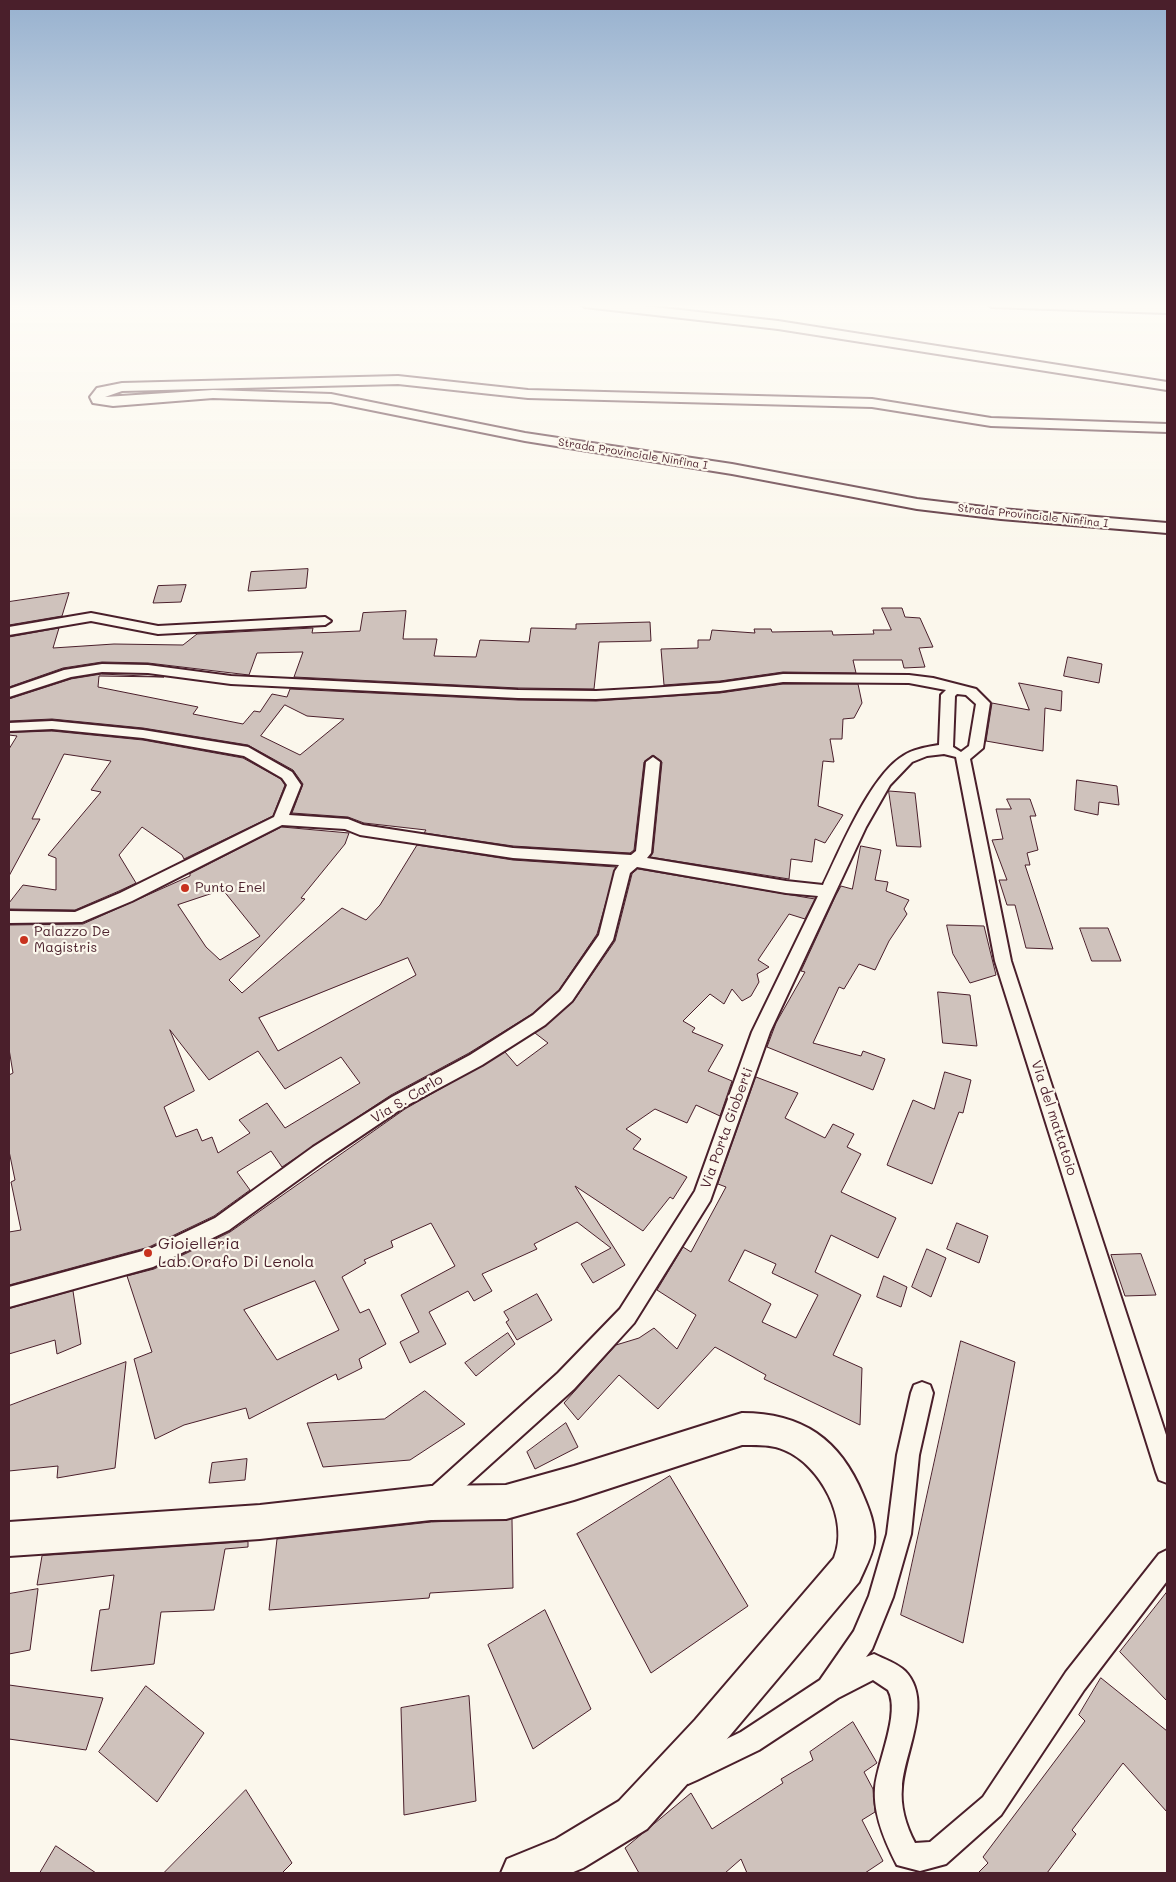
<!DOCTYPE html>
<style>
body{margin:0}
#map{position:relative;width:1176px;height:1882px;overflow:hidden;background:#fbf7ec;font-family:Mali,sans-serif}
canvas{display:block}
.frame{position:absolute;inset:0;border:10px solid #4a1f2b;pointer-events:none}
</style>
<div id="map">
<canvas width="1176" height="1882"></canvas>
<div class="frame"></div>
</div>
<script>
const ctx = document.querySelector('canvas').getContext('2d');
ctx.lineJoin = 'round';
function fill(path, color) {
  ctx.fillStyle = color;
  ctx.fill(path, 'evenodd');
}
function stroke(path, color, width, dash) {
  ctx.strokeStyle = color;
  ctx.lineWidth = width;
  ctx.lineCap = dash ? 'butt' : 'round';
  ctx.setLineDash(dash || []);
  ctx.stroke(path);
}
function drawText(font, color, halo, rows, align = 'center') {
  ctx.font = font + ' Mali,sans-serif';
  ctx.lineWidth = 4.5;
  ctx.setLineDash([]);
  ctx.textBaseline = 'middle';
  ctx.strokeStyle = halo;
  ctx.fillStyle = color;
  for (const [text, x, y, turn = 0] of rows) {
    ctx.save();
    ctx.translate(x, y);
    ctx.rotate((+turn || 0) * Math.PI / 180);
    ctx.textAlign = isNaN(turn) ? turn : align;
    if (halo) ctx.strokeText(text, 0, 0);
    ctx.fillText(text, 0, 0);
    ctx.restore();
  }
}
const building = new Path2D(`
 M308 569 306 588 248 591 251 572Z
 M186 585 181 602 153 603 158 586Z
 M69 593 62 616 9 625V602Z
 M882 608H902L905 617 920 618 933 647 919 648 925 667 904 668 902 660H853L856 673 783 672 720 681 664 685 661 649 698 648V640H710L712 630 755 633 754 629H771L772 632 832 631 833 635 874 634 873 630H891Z
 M406 611 403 639H437L434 656 476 657 480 640 529 642 531 628 576 629V624L650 622 651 641 599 642 594 689 518 688 294 677 303 652 257 653 249 675 148 663 102 662 63 668 9 687V637L59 628 53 648 114 644 183 645 197 634 313 628 312 633 360 631 363 613Z
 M1068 657 1102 664 1099 683 1064 676Z
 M102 674 164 677 99 676 98 687 198 707 193 714 243 724 254 711 260 712 272 694 287 697 290 689 518 700 596 701 720 693 783 684H858L862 703 854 718 843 719 842 739H830L834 762 823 761 818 806 843 815 825 843 815 839 812 862 791 859 789 879 650 857 653 853 662 762 653 755 644 762 634 850 630 853 513 846 424 833 426 830 364 823 348 817 292 813 303 784 293 770 248 745 143 728 52 719 9 721V699L71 679ZM285 705 307 716 344 719 300 755 261 736Z
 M1019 683 1062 691 1061 711 1045 708 1043 751 986 741 992 703 1029 710Z
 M52 731 143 740 243 758 281 779 285 785 273 816 184 859 182 855 142 827 119 855 136 883 119 891 75 910 9 909V903L23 885 56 890V858L48 855 101 792 91 790 111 761 64 754 32 819H40L9 876V749L17 736 9 735V733Z
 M1077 780 1117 786 1119 805 1099 802 1098 815 1075 810Z
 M889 791 915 793 921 847 897 846Z
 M1007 799H1030L1036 816H1030L1038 850 1027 853 1030 865H1025L1053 949 1026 948 1015 905H1007L999 880H1007L992 840 1003 839 996 809H1011Z
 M282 827 349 833 345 844 301 898 305 899 229 980 242 993 342 908 366 920 380 905 417 845 513 860 616 867 597 934 559 990 532 1014 469 1053 391 1095 282 1167 271 1151 237 1172 250 1190 214 1216 149 1247 9 1285V1232L21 1230 11 1182 15 1180 9 1151V1075L13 1073 9 1049V925L83 924 190 876V874ZM223 890 260 936 220 960 206 947 178 905ZM408 958 416 975 278 1051 259 1018ZM170 1030 209 1080 258 1051 285 1089 341 1057 360 1083 285 1128 267 1103 239 1120 250 1133 218 1153 212 1137 202 1141 197 1129 176 1137 164 1107 194 1091Z
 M861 846 881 850 875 880 888 882 886 891 909 900 904 909 907 914 889 941 875 970 859 964 844 989 839 987 813 1043 861 1056 863 1051 885 1059 873 1090 767 1047 776 1023 805 972 801 971 836 895 841 886 852 889Z
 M638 869 815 899 805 919 789 914 758 960 769 967 757 974 759 982 751 996 742 1001 732 989 724 1004 710 994 683 1021 695 1028 692 1032 723 1045 708 1071 732 1081 720 1116 696 1105 687 1123 655 1109 626 1129 641 1139 633 1149 687 1177 673 1199 670 1197 643 1231 575 1186 625 1265 593 1283 581 1264 611 1248 577 1222 534 1244 537 1249 482 1274 492 1291 474 1301 468 1291 429 1312 446 1344 410 1363 400 1342 419 1332 401 1295 455 1266 431 1223 391 1241 393 1247 364 1260 366 1263 342 1277 360 1313 369 1309 386 1344 359 1359 362 1368 338 1380 336 1374 249 1419 246 1408 184 1425 155 1439 134 1359 152 1352 127 1276 154 1269 230 1232 405 1109 505 1052 517 1066 548 1043 535 1033 573 1002 615 941 632 874ZM315 1281 339 1330 277 1360 244 1310Z
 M947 925 984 926 996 975 970 983 953 954Z
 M1080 928H1108L1121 961H1092Z
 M938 992 970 995 977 1046 943 1043Z
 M945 1072 971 1080 963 1113 959 1112 932 1184 887 1165 913 1100 934 1109Z
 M756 1077 798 1093 785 1118 825 1138 833 1124 854 1134 847 1147 861 1154 841 1192 896 1218 878 1258 831 1235 815 1272 861 1295 833 1355 862 1368 860 1425 764 1379 766 1375 715 1347 658 1409 619 1375 578 1420 564 1403 616 1345 639 1338 654 1328 677 1349 696 1315 657 1290 683 1247 691 1252 726 1187 718 1184ZM745 1250 776 1264 772 1273 818 1295 796 1338 762 1322 771 1304 729 1281Z
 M957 1223 988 1236 979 1263 947 1249Z
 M927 1249 946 1258 931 1297 912 1287Z
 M1141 1254 1156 1295 1125 1296 1111 1255Z
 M884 1276 907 1287 901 1307 877 1297Z
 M73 1291 81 1344 57 1354 55 1340 9 1354V1309Z
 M537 1294 552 1320 517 1340 506 1322 509 1320 504 1312Z
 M508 1333 515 1344 476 1376 465 1363Z
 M961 1341 1015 1362 963 1643 901 1615Z
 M126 1362 115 1468 57 1478 58 1466 9 1471V1406Z
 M425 1391 465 1424 410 1460 323 1467 307 1423 384 1419Z
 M566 1423 578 1447 535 1469 527 1452Z
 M247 1459 245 1480 209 1483 212 1463Z
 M670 1476 748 1606 651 1673 577 1534Z
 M512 1519 513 1588 430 1593 429 1598 269 1610 277 1539 431 1522Z
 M248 1542V1547L225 1549 214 1610 161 1612 154 1664 91 1671 100 1610 109 1609 114 1575 37 1585 42 1556Z
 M38 1589 30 1650 9 1654V1594Z
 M1167 1592V1701L1120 1652Z
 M545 1610 591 1709 533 1749 488 1645Z
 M1101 1678 1167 1731V1812L1123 1763 1072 1830 1076 1834 1047 1873H978L988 1863 983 1857 1085 1721 1079 1715Z
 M9 1685 103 1698 86 1750 9 1739Z
 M146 1686 204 1733 157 1802 99 1752Z
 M469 1696 476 1801 404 1815 401 1708Z
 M853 1722 877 1763 864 1772 873 1789 875 1812 862 1820 883 1861 865 1873H747L741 1859 725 1873H639L625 1848 691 1793 712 1829 783 1783 781 1779 813 1760 810 1752Z
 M246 1790 292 1863 282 1873H164Z
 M56 1846 96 1873H40Z`);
fill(building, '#cfc2bc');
stroke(building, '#4a1f2b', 1);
const street = new Path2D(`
 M91 613 158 626 325 617 331 621 325 625 158 634 91 621 9 635V627Z
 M102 664 148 665 231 676 518 690 596 691 650 688 720 683 783 674 909 675 933 678 976 689 990 703 983 748 970 759 1011 961 1167 1438V1483L1159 1480 1156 1472 995 961 956 757 944 754 927 756 912 762 890 785 866 827 770 1032 710 1201 634 1323 574 1389 442 1508 434 1512 426 1508 422 1500 426 1492 558 1373 620 1309 695 1191 752 1032 818 896 786 893 637 867 630 873 613 940 572 1001 545 1025 482 1065 404 1107 327 1159 229 1230 153 1267 9 1307V1287L150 1249 215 1218 313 1147 392 1097 470 1055 533 1015 560 991 599 935 615 871 619 865 513 858 360 835 345 829 282 825 132 901 82 922 9 923V911L75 912 120 893 274 817 287 785 282 778 244 756 143 738 52 729 9 731V723L52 721 143 730 248 747 292 772 301 785 289 815 348 819 363 825 513 848 631 855 636 851 646 762 653 757 660 762 651 853 647 858 786 881 823 885C840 850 870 776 903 756 913 749 927 747 939 745L941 695 946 690 909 683 783 682 720 691 650 696 596 699 518 698 231 684 148 673 102 672 71 677 9 697V689L64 670ZM957 694 966 695 976 704 969 746 961 752 953 747 955 696Z
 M922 1382 930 1385 933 1393 919 1455 911 1534 893 1597 872 1649 866 1657 874 1654C884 1659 897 1663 905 1671 934 1701 904 1752 902 1787 900 1806 906 1826 915 1843L930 1842 983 1797 1066 1672 1159 1554 1167 1550V1581L1084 1690 1001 1815 946 1864 920 1871 897 1865C885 1842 873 1814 875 1788 877 1762 901 1713 888 1690L873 1680 838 1698 759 1750 697 1780 688 1784 679 1780 675 1771 679 1762 741 1732 820 1680 854 1631 869 1596 887 1534 897 1455 911 1393 914 1385Z`);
const secondary = new Path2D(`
 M579 303H618L778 321 1167 382V390L778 329 585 307Z
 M986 303 1167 305V313L992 307Z
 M398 376 528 390 872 399 991 418 1167 424V432L991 426 872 407 528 398 398 384 122 391 105 397 213 390 331 394 525 433 732 464 917 499 1001 509 1167 523V533L1001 519 917 509 732 474 525 441 331 402 213 398 113 406 93 403 90 397 97 388 122 383Z
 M742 1413C802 1413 840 1439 863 1495 869 1509 876 1526 874 1543 872 1556 864 1570 859 1582L721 1746 647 1829 583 1868 571 1873H501L507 1859 556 1839 619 1801 695 1720 834 1558C850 1521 821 1465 784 1450 771 1444 755 1445 742 1445L574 1500 506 1519 431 1520 260 1539 9 1556V1522L260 1505 431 1486 506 1485 574 1466Z`);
stroke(street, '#4a1f2b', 4);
stroke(secondary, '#4a1f2b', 4);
fill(street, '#fbf7ec');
fill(secondary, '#fbf7ec');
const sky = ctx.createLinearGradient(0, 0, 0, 566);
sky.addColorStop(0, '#97b1cf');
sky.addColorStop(0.54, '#fdfbf6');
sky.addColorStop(1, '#fdfbf600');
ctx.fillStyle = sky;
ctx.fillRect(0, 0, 1176, 566);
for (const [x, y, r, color] of [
 [185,888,5,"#c8321e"],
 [24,940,5,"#c8321e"],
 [148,1253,5,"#c8321e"]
]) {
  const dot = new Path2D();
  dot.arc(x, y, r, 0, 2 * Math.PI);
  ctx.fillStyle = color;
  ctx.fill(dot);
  stroke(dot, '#fbf7ec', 2);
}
drawText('11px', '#4a1f2b', '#fbf7ec', [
 ["Strada Provinciale Ninfina I",633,454,9],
 ["Strada Provinciale Ninfina I",1033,516,6]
]);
drawText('14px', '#4a1f2b', '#fbf7ec', [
 ["Punto Enel",195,888],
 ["Palazzo De",34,932],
 ["Magistris",34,948]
], 'left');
drawText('14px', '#4a1f2b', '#fbf7ec', [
 ["Via S. Carlo",407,1099,-31],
 ["Via del mattatoio",1054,1118,72],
 ["Via Porta Gioberti",727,1128,-70]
]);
drawText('16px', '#4a1f2b', '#fbf7ec', [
 ["Gioielleria",158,1244],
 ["Lab.Orafo Di Lenola",158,1262]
], 'left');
</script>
